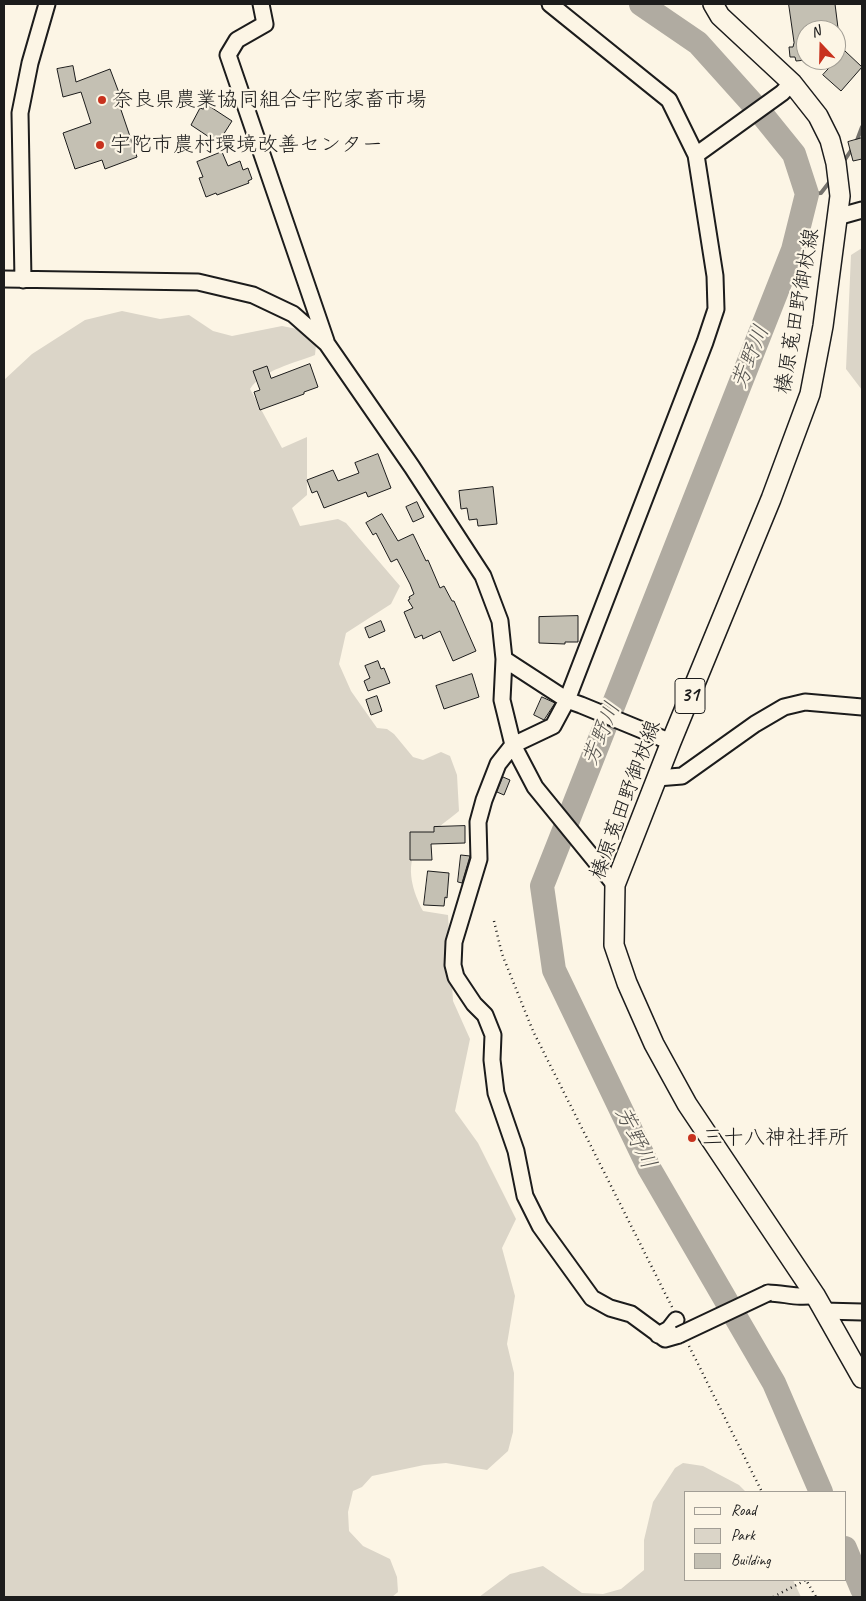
<!DOCTYPE html>
<meta charset="utf-8">
<style>
body{margin:0}
#map{position:relative;width:866px;height:1601px;overflow:hidden;background:#fcf5e5;font-family:Caveat,sans-serif}
canvas{display:block}
.frame{position:absolute;inset:0;border:5px solid #1c1c1c;pointer-events:none}
.legend{position:absolute;left:684px;top:1491px;width:162px;height:90px;box-sizing:border-box;background:#fcf5e5;border:1px solid #a29e95;margin:0;padding:6px 9px;list-style:none;font-size:15px;color:#1c1c1c}
.legend li{display:flex;align-items:center;gap:10px;height:25px}
.legend b{width:25px;border:1px solid #a29e95}
.north{position:absolute;left:796px;top:20px;width:50px;height:50px;box-sizing:border-box;background:#fcf5e5;border:1px solid #a29e95;border-radius:50%;rotate:339deg;font-size:14px;font-weight:700;line-height:20px;text-align:center;color:#1c1c1c}
.north::after{content:'';display:block;margin:auto;width:18px;height:22px;background:#c8321e;clip-path:polygon(50% 0,100% 100%,50% 72%,0 100%)}
</style>
<div id="map">
<canvas width="866" height="1601"></canvas>
<div class="frame"></div>
<ul class="legend">
<li><b style="height:6px;background:#fcf5e5"></b>Road</li>
<li><b style="height:14px;background:#dbd5c8"></b>Park</li>
<li><b style="height:14px;background:#c4c0b3"></b>Building</li>
</ul>
<div class="north">N</div>
</div>
<script>
const ctx = document.querySelector('canvas').getContext('2d');
ctx.lineJoin = 'round';
function fill(path, color) {
  ctx.fillStyle = color;
  ctx.fill(path, 'evenodd');
}
function stroke(path, color, width, dash) {
  ctx.strokeStyle = color;
  ctx.lineWidth = width;
  ctx.lineCap = dash ? 'butt' : 'round';
  ctx.setLineDash(dash || []);
  ctx.stroke(path);
}
function drawText(font, color, halo, rows, align = 'center') {
  ctx.font = font + ' Caveat,"Klee One",sans-serif';
  ctx.lineWidth = 4.5;
  ctx.setLineDash([]);
  ctx.textBaseline = 'middle';
  ctx.strokeStyle = halo;
  ctx.fillStyle = color;
  for (const [text, x, y, turn = 0] of rows) {
    ctx.save();
    ctx.translate(x, y);
    ctx.rotate((+turn || 0) * Math.PI / 180);
    ctx.textAlign = isNaN(turn) ? turn : align;
    if (halo) ctx.strokeText(text, 0, 0);
    ctx.fillText(text, 0, 0);
    ctx.restore();
  }
}
fill(new Path2D(`
 M862 248V390L846 369 851 255Z
 M122 311 160 319 189 315 213 331 232 336 282 326 302 330 316 345 315 355C295 363 262 370 250 389L282 448 307 437V495L292 508 300 526 338 519 346 523 400 586 391 604 346 633 339 664 351 691 377 728 387 729 394 734 413 757 423 760 441 752 450 756 457 775 459 811C451 818 422 839 417 847 405 868 413 892 423 911L448 915 453 1001 470 1039 455 1111 478 1143 516 1219 502 1248 515 1296 507 1344 514 1373 513 1432 508 1451 487 1470 446 1463 424 1465 372 1476 362 1487 353 1491 348 1512 349 1531 363 1546 390 1559 397 1577 398 1592 392 1597H4V380L32 354 85 320Z
 M683 1463 703 1466 739 1485 746 1492H685V1580H793L801 1597H479L510 1574 543 1566 582 1593 603 1594 621 1589 644 1570V1540L653 1502 675 1468Z`), '#dbd5c8');
stroke(new Path2D(`
 M856 143 862 127
 M842 164 852 149
 M807 194 821 193 831 180`), '#75726c', 4);
stroke(new Path2D(`
 M641 4 698 43 760 112 794 154 807 194 793 250 542 886 554 970 649 1168 774 1383 821 1492
 M845 1548 862 1589`), '#b0aba1', 24);
const building = new Path2D(`
 M789 4H835L838 28 826 29 825 24 806 26V60L796 61 795 57H790L789 47H793L794 43Z
 M845 51 862 67 841 91 823 75Z
 M73 66 76 82 110 69 124 106 120 107 137 157 105 169 102 160 75 169 63 133 91 123 81 92 63 97 57 69Z
 M206 104 232 121 218 143 191 125 200 108 203 109Z
 M862 138V159L853 161 848 142Z
 M222 152 228 166 240 161 243 170 248 168 252 179 248 181 249 183 217 195 216 193 206 197 199 178 203 177 197 162Z
 M310 364 318 387 304 392V394L260 410 254 392 260 390 253 371 267 366 271 378Z
 M378 454 391 488 368 497 366 492 324 508 317 491 312 493 307 480 333 470 338 481 359 473 355 463Z
 M493 487 497 524 478 526 477 519 469 520 467 508 461 509 459 491Z
 M417 502 424 517 413 522 406 507Z
 M382 514 398 541 413 534 426 561 428 560 440 588 444 586 452 601H454L476 651 453 661 440 631 423 639 422 635 415 638 404 612 413 608 408 600 410 599 409 597 414 594 410 584 397 559 391 562 376 533 373 535 366 523Z
 M578 616V642H565V644L539 643V617Z
 M381 621 385 631 369 638 365 628Z
 M378 661 381 669 384 668 390 683 368 691 364 681 370 678 365 666Z
 M472 674 479 697 444 709 436 686Z
 M377 696 382 711 371 715 366 700Z
 M542 697 555 703 544 720 534 715Z
 M503 777 510 780 504 795 497 792Z
 M465 826V843L431 844 432 860H410V832H434V827Z
 M461 855 470 856 462 883 458 882Z
 M428 871 449 873 447 898 445 897 444 906 424 905Z`);
fill(building, '#c4c0b3');
stroke(building, '#1c1c1c', 1);
const minor = new Path2D(`
 M261 4 265 24 237 40 228 55 326 341
 M550 4 669 100 696 155 715 276 716 309 705 342 567 700 553 726 513 745 498 764 484 800 478 822 479 859 454 942 453 965 456 977 474 1004 485 1015 493 1035 492 1060 496 1093 516 1151 525 1196 540 1226 592 1298 610 1308 631 1314 665 1339 679 1335
 M696 155 782 93 792 83
 M837 217 862 210
 M4 279 198 282 253 295 293 314 327 344 412 467 483 576 500 621 504 659 502 700 513 745 535 787 615 885
 M23 280 20 113 30 63 47 4
 M504 659 567 700 581 705 671 742
 M657 778 682 776 755 724 784 707 805 702 862 707
 M768 1293C784 1293 799 1299 815 1295
 M823 1311 862 1312
 M658 1335 669 1329 676 1320`);
const major = new Path2D(`
 M713 4 720 16 792 83 818 116 830 140 836 163 840 196 823 326 810 394 771 499 671 742 615 885 614 945 627 983 654 1044 687 1104 815 1295 862 1378`);
stroke(minor, '#1c1c1c', 19);
stroke(major, '#1c1c1c', 22);
stroke(new Path2D(`
 M494 921 502 954 533 1031 672 1307
 M689 1346 762 1492
 M773 1597 806 1580 816 1597`), '#1c1c1c', 2.5, [1, 4]);
stroke(minor, '#fcf5e5', 15);
stroke(major, '#fcf5e5', 19);
const minorBridge = new Path2D(`
 M679 1335 768 1293`);
stroke(minorBridge, '#1c1c1c', 19, []);
stroke(minorBridge, '#fcf5e5', 15);
for (const [x, y, r, color] of [
 [102,100,5,"#c8321e"],
 [100,145,5,"#c8321e"],
 [692,1138,5,"#c8321e"]
]) {
  const dot = new Path2D();
  dot.arc(x, y, r, 0, 2 * Math.PI);
  ctx.fillStyle = color;
  ctx.fill(dot);
  stroke(dot, '#fcf5e5', 2);
}
for (const [x, y, w] of [
 [690,696,30]
]) {
  const box = new Path2D();
  box.roundRect(x - w / 2, y - 17.5, w, 35, 4);
  ctx.fillStyle = '#fcf5e5';
  ctx.fill(box);
  stroke(box, '#1c1c1c', 1);
}
drawText('bold 20px', '#1c1c1c', null, [
 ["31",690,696]
]);
drawText('21px', '#1c1c1c', '#fcf5e5', [
 ["奈良県農業協同組合宇陀家畜市場",112,100],
 ["宇陀市農村環境改善センター",110,145],
 ["三十八神社拝所",702,1138]
], 'left');
drawText('21px', '#1c1c1c', '#fcf5e5', [
 ["榛原菟田野御杖線",798,311,-80],
 ["榛原菟田野御杖線",626,800,-70]
]);
drawText('italic 22px', '#575551', '#fcf5e5', [
 ["芳野川",751,357,-68],
 ["芳野川",602,734,-68],
 ["芳野川",635,1138,64]
]);
</script>
